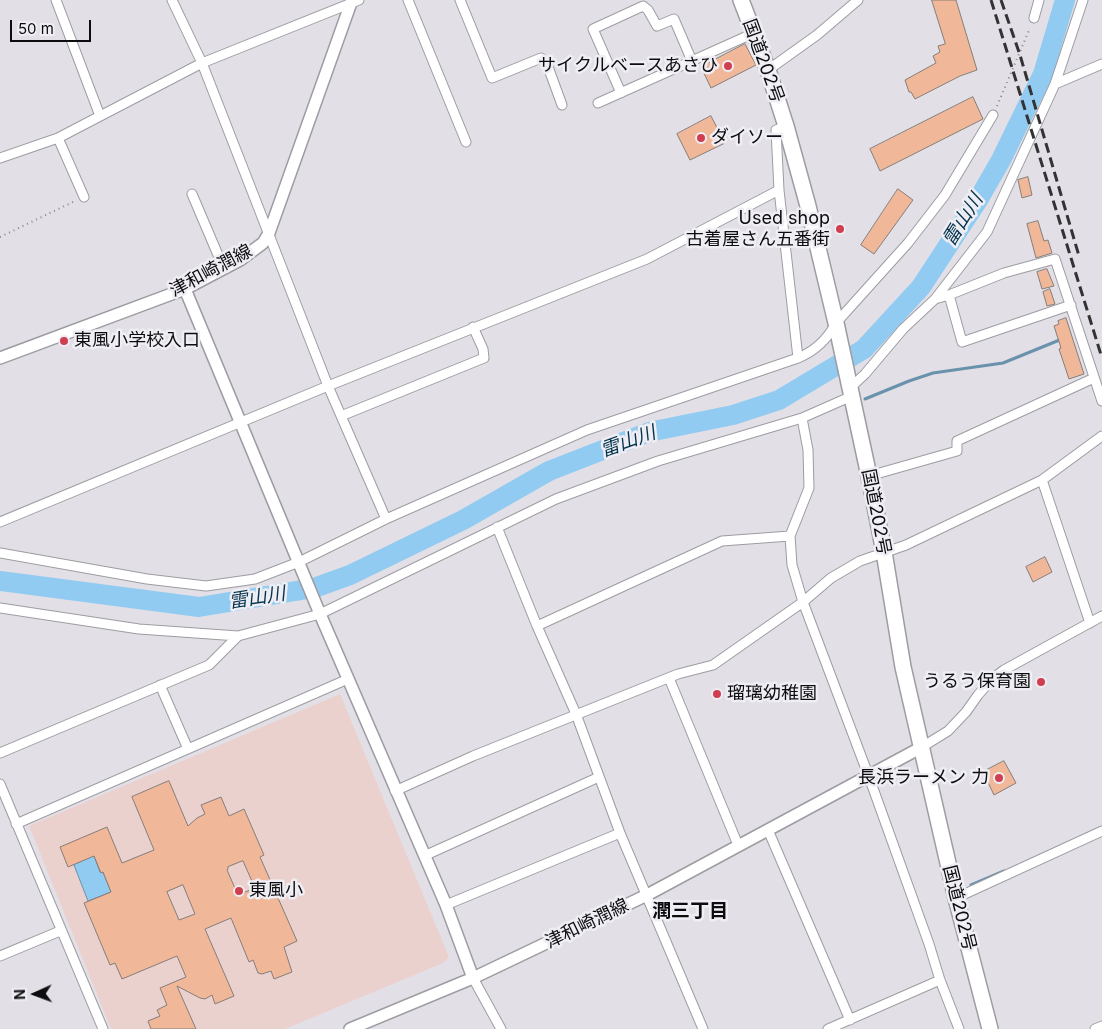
<!DOCTYPE html>
<meta charset="utf-8">
<style>
body{margin:0}
#map{position:relative;width:1102px;height:1029px;overflow:hidden;background:#e2e0e6;font-family:Inter,sans-serif}
canvas{display:block}
.north{position:absolute;left:10px;top:969px;width:50px;height:50px;-webkit-text-stroke:4px #efeef4;paint-order:stroke;rotate:268deg;font-size:14px;font-weight:700;line-height:20px;text-align:center;color:#0d0c0e}
.north::after{content:'';display:block;margin:auto;width:18px;height:22px;background:#0d0c0e;clip-path:polygon(50% 0,100% 100%,50% 72%,0 100%)}
.scale{position:absolute;left:10px;top:20px;width:81px;height:22px;box-sizing:border-box;border:2px solid #0d0c0e;border-top:0;padding-left:6px;font-size:15px;line-height:18px;white-space:nowrap;color:#0d0c0e;-webkit-text-stroke:4px #efeef4;paint-order:stroke}
</style>
<div id="map">
<canvas width="1102" height="1029"></canvas>
<div class="north">N</div>
<div class="scale">50 m</div>
</div>
<script>
const ctx = document.querySelector('canvas').getContext('2d');
ctx.lineJoin = 'round';
function fill(path, color) {
  ctx.fillStyle = color;
  ctx.fill(path, 'evenodd');
}
function stroke(path, color, width, dash) {
  ctx.strokeStyle = color;
  ctx.lineWidth = width;
  ctx.lineCap = dash ? 'butt' : 'round';
  ctx.setLineDash(dash || []);
  ctx.stroke(path);
}
function drawText(font, color, halo, rows, align = 'center') {
  ctx.font = font + ' Inter,"Noto Sans JP",sans-serif';
  ctx.lineWidth = 5;
  ctx.setLineDash([]);
  ctx.textBaseline = 'middle';
  ctx.strokeStyle = halo;
  ctx.fillStyle = color;
  for (const [text, x, y, turn = 0] of rows) {
    ctx.save();
    ctx.translate(x, y);
    ctx.rotate((+turn || 0) * Math.PI / 180);
    ctx.textAlign = isNaN(turn) ? turn : align;
    if (halo) ctx.strokeText(text, 0, 0);
    ctx.fillText(text, 0, 0);
    ctx.restore();
  }
}
fill(new Path2D(`
 M340 694 449 957 443 963 285 1029H111L29 826Z`), '#ebd1ce');
const water = new Path2D(`
 M94 856 100 872H103L111 892 88 901 74 865Z`);
fill(water, '#92cbf1');
stroke(water, '#6a92ad', 1);
stroke(new Path2D(`
 M865 399 909 381 933 373 1003 363 1062 339
 M971 885 1004 871`), '#6a92ad', 3);
stroke(new Path2D(`
 M0 581 199 607 314 588 350 575 463 520 549 471 649 432 733 415 779 400 864 349 921 287 978 200 1001 160 1043 74 1065 0`), '#92cbf1', 20);
const building = new Path2D(`
 M932 0H956L977 70 960 76 915 99 911 92H909L905 80 936 63 933 56 940 52 938 46 945 44Z
 M745 44 756 65 711 88 701 67Z
 M973 97 983 119 880 171 870 149Z
 M711 116 725 143 690 160 677 134Z
 M1028 177 1032 195 1022 198 1018 180Z
 M898 189 913 200 874 254 861 245Z
 M1038 221 1044 241 1048 240 1052 253 1036 258 1027 224Z
 M1047 269 1054 286 1042 289 1037 272Z
 M1050 289 1055 304 1047 306 1043 292Z
 M1066 318 1084 374 1069 379 1059 349 1061 348 1054 326 1059 324 1058 321Z
 M1045 557 1052 572 1033 582 1026 567Z
 M1004 761 1016 783 994 795 983 772Z
 M169 781 188 826 197 818 205 814 201 805 221 797 229 816 244 809 264 855 260 857 297 941 284 947 292 972 274 979 271 971 262 974 258 973 253 960 249 962 231 918 205 929 234 996 215 1004 212 995 205 999 200 998 177 986 196 1029H151L148 1021 160 1016 157 1010 167 1005 160 988 186 977 177 956 122 979 115 963 110 965 84 903 111 892 103 872 101 873 94 856 68 867 60 847 107 827 122 863 154 850 132 797ZM243 861 255 888 238 895 227 870 228 869V867ZM183 885 195 914 179 920 167 892Z`);
fill(building, '#f1b799');
stroke(building, '#847e7b', 1);
const street = new Path2D(`
 M56 0 100 116
 M172 0 202 63 328 386 386 519
 M408 0 466 142
 M460 0 492 78 541 58 547 64 562 105
 M1034 18 1039 0
 M768 70 817 35 858 0
 M1055 84 1102 64
 M621 93 593 29 643 6 648 10 657 26 674 19 692 61
 M598 103 754 33
 M786 126 776 130 779 190 798 358C815 351 827 340 836 323L908 243 945 195 993 115
 M58 138 84 197
 M0 158 58 138 202 63 359 0
 M192 194 224 269
 M949 295 962 342 1071 305
 M935 299 949 295 1004 273 1055 259 1102 401
 M850 388 865 374 903 329 935 299 987 232 1055 84 1083 0
 M341 416 484 358 483 349 473 327
 M802 418 808 450 809 488 790 536 792 565 803 602 869 777 929 944 940 980 959 1029
 M869 476 957 451V441L1094 378
 M1042 480 1090 623
 M0 522 328 386 647 259 779 190
 M497 527 537 626
 M0 553 147 579 206 586 255 579 299 562 386 519 587 430 798 358
 M0 608 139 629 238 636
 M669 678 738 845
 M160 685 188 749
 M922 747 948 731 966 712 978 695 992 679 1004 670 1102 616
 M0 753 209 665 238 636 320 614 556 499 658 461 802 418 852 396
 M0 784 103 1029
 M395 791 473 756 678 674 713 665 803 602 831 578 860 561 906 545 1042 480 1102 436
 M16 824 348 679
 M768 830 850 1020
 M424 856 599 777
 M956 898 1102 831
 M446 905 620 833
 M0 956 60 931
 M473 978 501 1029
 M703 1029 620 833 576 714 537 626 722 541 790 536
 M828 1029 940 980
 M1095 1029 1102 1026`);
const secondary = new Path2D(`
 M185 289 320 614 446 905 473 978
 M0 358 185 289 240 260 263 243 269 233 352 0
 M350 1029 473 978 647 895 922 747`);
const highway = new Path2D(`
 M741 0 768 70 786 126 808 206 836 323 869 476 884 552 903 667 956 898 990 1029`);
stroke(street, '#9d9ca2', 11);
stroke(secondary, '#9d9ca2', 14);
stroke(highway, '#9d9ca2', 18);
stroke(new Path2D(`
 M997 106 1030 28
 M0 237 75 201`), '#87868a', 2, [1, 4]);
stroke(street, '#fff', 9);
stroke(secondary, '#fff', 11);
stroke(highway, '#fff', 15);
stroke(new Path2D(`
 M991 0 1102 358
 M1001 0 1020 55 1079 256`), '#333235', 3, [10, 5]);
for (const [x, y, r, color] of [
 [728,66,5,"#d03f50"],
 [701,138,5,"#d03f50"],
 [840,229,5,"#d03f50"],
 [64,341,5,"#d03f50"],
 [1041,682,5,"#d03f50"],
 [717,694,5,"#d03f50"],
 [999,778,5,"#d03f50"],
 [239,891,5,"#d03f50"]
]) {
  const dot = new Path2D();
  dot.arc(x, y, r, 0, 2 * Math.PI);
  ctx.fillStyle = color;
  ctx.fill(dot);
  stroke(dot, '#efeef4', 2);
}
drawText('18px', '#0d0c0e', '#efeef4', [
 ["国道202号",763,61,70],
 ["津和崎潤線",211,271,-28],
 ["国道202号",876,512,79],
 ["国道202号",959,908,76],
 ["津和崎潤線",587,924,-26]
]);
drawText('18px', '#0d0c0e', '#efeef4', [
 ["サイクルベースあさひ",718,66],
 ["ダイソー",711,138,"left"],
 ["Used shop",830,219],
 ["古着屋さん五番街",830,240],
 ["東風小学校入口",74,341,"left"],
 ["うるう保育園",1031,682],
 ["瑠璃幼稚園",727,694,"left"],
 ["長浜ラーメン 力",989,778],
 ["東風小",249,891,"left"]
], 'right');
drawText('italic 19px', '#04344d', '#efeef4', [
 ["雷山川",963,220,-58],
 ["雷山川",628,442,-20],
 ["雷山川",257,598,-9]
]);
drawText('bold 19px', '#0d0c0e', '#efeef4', [
 ["潤三丁目",690,911]
]);
</script>
